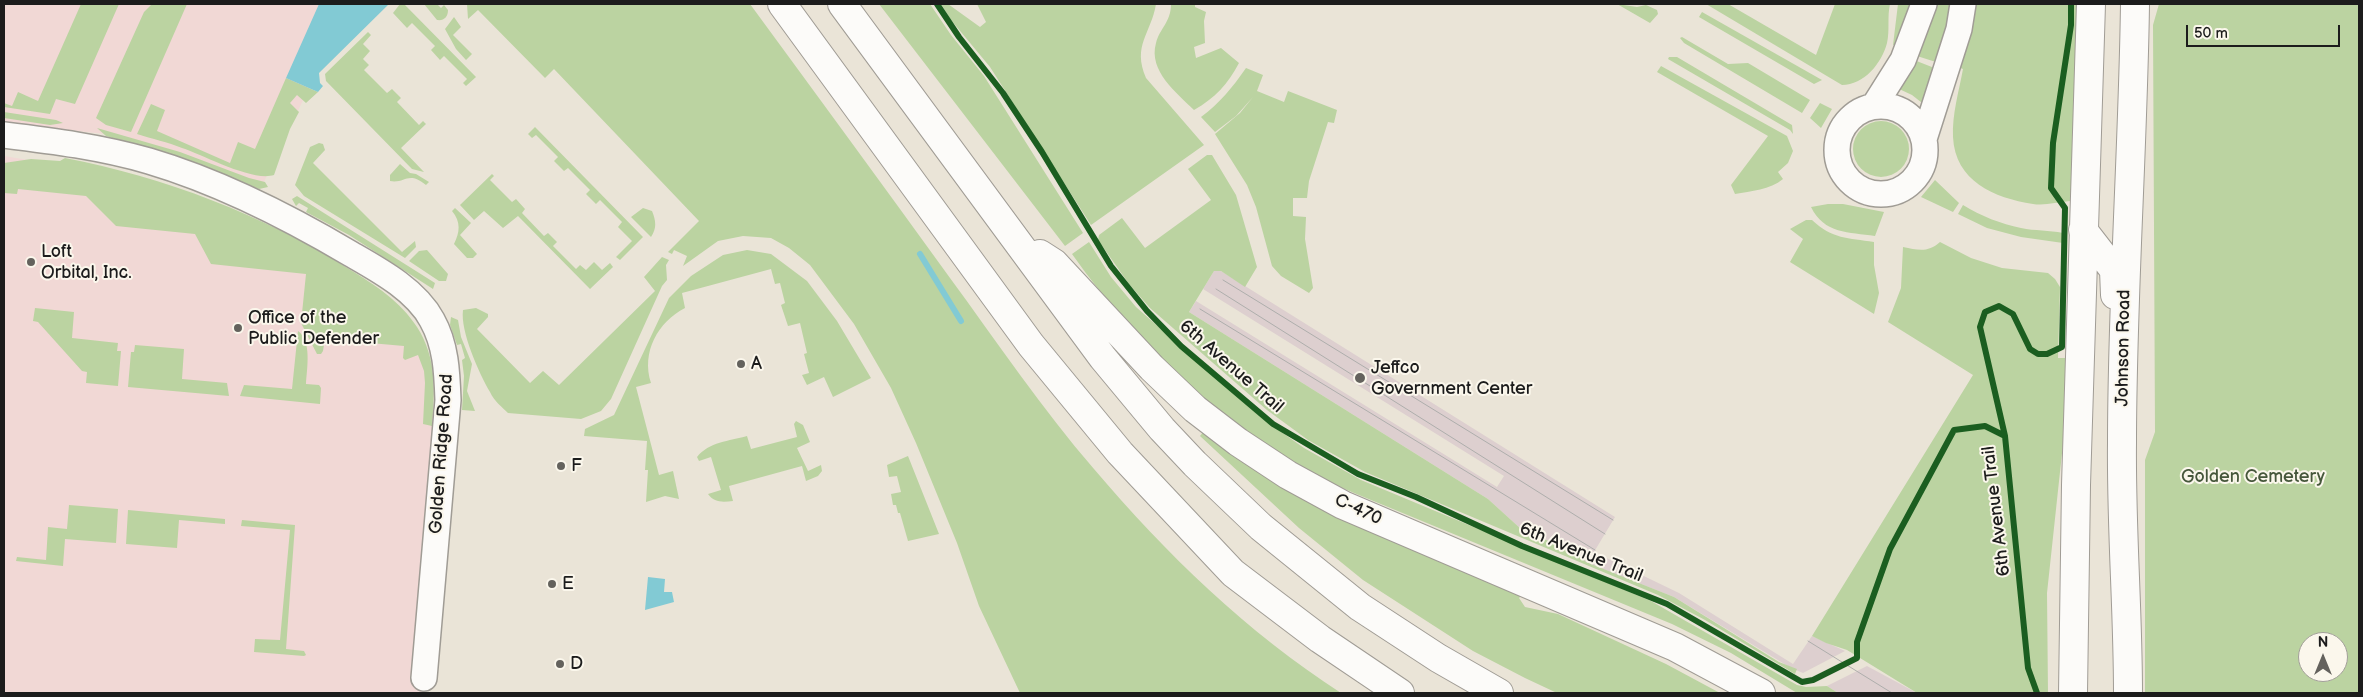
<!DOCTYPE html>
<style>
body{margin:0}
#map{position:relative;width:2363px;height:697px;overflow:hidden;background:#eae4d7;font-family:"Balsamiq Sans",sans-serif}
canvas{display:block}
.frame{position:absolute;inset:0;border:5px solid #1c1c1c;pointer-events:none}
.north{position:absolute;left:2298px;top:632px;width:50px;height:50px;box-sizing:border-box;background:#fbf7ec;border:1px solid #a29f99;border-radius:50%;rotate:0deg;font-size:14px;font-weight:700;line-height:20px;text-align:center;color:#1c1c1c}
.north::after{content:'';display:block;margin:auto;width:18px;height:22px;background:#64625d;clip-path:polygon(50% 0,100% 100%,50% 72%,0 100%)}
.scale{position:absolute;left:2186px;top:25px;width:154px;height:22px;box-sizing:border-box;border:2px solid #1c1c1c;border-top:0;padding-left:6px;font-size:15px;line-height:18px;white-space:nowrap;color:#1c1c1c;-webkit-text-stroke:4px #fbf7ec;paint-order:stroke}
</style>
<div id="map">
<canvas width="2363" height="697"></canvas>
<div class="frame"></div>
<div class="north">N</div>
<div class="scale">50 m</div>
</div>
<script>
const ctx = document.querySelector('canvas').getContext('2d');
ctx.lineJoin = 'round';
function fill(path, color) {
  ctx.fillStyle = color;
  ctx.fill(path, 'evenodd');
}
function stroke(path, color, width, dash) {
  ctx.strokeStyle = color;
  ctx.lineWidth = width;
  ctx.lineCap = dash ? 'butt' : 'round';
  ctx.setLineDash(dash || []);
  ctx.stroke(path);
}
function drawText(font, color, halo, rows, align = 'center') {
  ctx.font = font + ' "Balsamiq Sans",sans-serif';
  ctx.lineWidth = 4;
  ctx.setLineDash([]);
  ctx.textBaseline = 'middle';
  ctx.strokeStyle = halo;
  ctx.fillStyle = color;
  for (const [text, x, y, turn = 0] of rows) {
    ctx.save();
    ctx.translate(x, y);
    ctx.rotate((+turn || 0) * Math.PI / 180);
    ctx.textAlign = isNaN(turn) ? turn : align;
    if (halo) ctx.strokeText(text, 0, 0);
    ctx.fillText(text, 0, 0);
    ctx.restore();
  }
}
fill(new Path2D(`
 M4 4H349L262 186 144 144 105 134 4 123Z
 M4 156 58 165 400 313 435 374 432 434 446 435 423 693H4Z`), '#f1d8d5');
fill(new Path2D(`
 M1214 271H1221L1615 517 1594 552 1679 593 1793 664 1812 636 1845 651 1803 673 1791 668 1674 597 1585 562 1576 553 1521 529 1488 499 1189 312 1196 301 1497 487 1504 476 1203 289Z
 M1867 666 1917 693H1838L1827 686Z`), '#ddcfcf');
fill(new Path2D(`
 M81 4H119L75 104 56 99 50 114 4 107V103L12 106 18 92 38 101Z
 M152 4H187L131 132 106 125 96 118 144 12Z
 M400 4H404L476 77 466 86 463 83 467 79 444 56 440 60 431 50 435 46 412 23 407 28 393 13Z
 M424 4H437L441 8 444 5 448 10C448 17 444 21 437 20Z
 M467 4H750C817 95 884 187 950 278 997 342 1042 409 1094 469 1166 554 1247 632 1341 693H1020L979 606 957 543 916 443 891 388 854 324 810 265 789 248 771 238 743 236 718 241 683 266 687 256 674 250 672 254 668 252 699 221 554 69 545 78 478 10 468 19Z
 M879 4H930L951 35 984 76 1083 233 1065 246Z
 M941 4H948L980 27 986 22 977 4H1156C1151 34 1132 45 1146 78L1204 145 1091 225 990 67 951 20Z
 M1171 4H1195V7L1206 12 1204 21 1205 43 1194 47 1196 58 1221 48 1239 63C1228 84 1215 98 1194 110 1177 93 1148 71 1156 43 1160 28 1171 22 1171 4Z
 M1617 4 1637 7 1646 5 1657 10 1658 14 1650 23Z
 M1706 4H1728L1816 55 1835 4H1890C1887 17 1890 30 1887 43 1882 63 1864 85 1842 85Z
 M1898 4H1916L1899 44 1893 45Z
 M1931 4H1955L1939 63 1917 56Z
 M1974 4H2079L2072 194 2070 201C2057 202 2045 206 2033 204 1994 198 1955 181 1953 137 1952 114 1959 91 1963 69L1955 66Z
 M2159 4H2359V693H2145V460L2155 432 2153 25ZM2308 642H2338V672H2308Z
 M1702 12 1822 80 1814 84 1699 17Z
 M454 17 461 27 453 35 472 54 466 60 456 49 445 29Z
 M368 32 371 35 363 44 370 51 363 59 369 65 364 70 387 93 392 89 401 98 397 102 419 125 423 121 426 124 401 148 424 172 412 169 326 81 325 74Z
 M1682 37 1728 64 1748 63 1810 100 1802 113 1684 43 1680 38Z
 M1669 57H1677L1792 125 1793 134 1790 130 1668 59Z
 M1914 60 1937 69 1926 106 1912 95 1897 88Z
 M1661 66 1787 136 1793 151 1788 163 1778 172 1783 179C1770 190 1751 191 1735 194L1731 185 1768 136 1657 72Z
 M1246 68 1263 75 1257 91 1284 102 1288 91 1337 110 1334 123 1328 122 1309 181 1307 198H1293V216L1306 217 1305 239 1313 288 1309 293 1281 276 1272 266 1256 207 1247 185 1215 134 1240 113 1253 97 1236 116 1215 132 1201 117C1220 103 1232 88 1246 68Z
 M286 78 318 92 306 103 297 95 290 103 299 112 290 129 274 175C252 182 204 155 182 148 168 142 152 139 137 134L151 104 165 110 157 131 230 163 238 142 255 149Z
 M1820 103 1832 109 1821 128 1810 118Z
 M4 112 56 120 63 123 50 125 4 118Z
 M1853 149a28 28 0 1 1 56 0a28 28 0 1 1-56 0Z
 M535 127 643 237 620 260 616 257 632 241 618 227 622 222 600 200 596 204 586 194 590 190 568 168 564 171 554 161 558 157 536 135 532 138 528 134Z
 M97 128 180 152 249 178 265 182 268 187 259 189 200 165 106 136Z
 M319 143 323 144 325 150 313 163 402 252 415 241 416 247 405 258 304 196 295 185 310 147Z
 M1207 155H1212L1236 195 1257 267 1245 287 1221 271H1214L1189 312 1488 499 1521 529 1576 553 1586 562 1674 597 1779 662 1797 669 1795 674 1705 620 1658 595 1365 472 1308 440 1267 410 1150 308 1129 284 1098 240 1099 235 1122 218 1145 248 1211 200 1188 169Z
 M65 158C164 177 264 215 349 269 375 285 400 301 417 327 437 358 435 391 432 426L423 424 425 383 424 371 418 355 405 360 403 358 404 346 325 339 323 351 321 354H317L301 323 306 274 211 264 195 234 116 226 86 196 18 189 17 194 4 193V163L31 159 60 161Z
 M400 164 410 173 416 174 429 182 426 185C408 170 405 184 390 181V175Z
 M492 174 494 176 490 180 512 202 516 199 525 209 522 213 544 236 548 233 557 242 553 246 576 269 580 265 586 270 594 262 602 270 610 263 613 267 590 289 518 216 503 228 484 211 474 220 460 205Z
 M1935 180 1959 203 1953 212 1921 197Z
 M297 196 435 283 433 289 349 235 306 212 308 208 299 203 296 206 292 199Z
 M1828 204H1843L1884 212 1875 236C1849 232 1824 234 1811 207Z
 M1963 205C1981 216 2001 224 2021 228 2035 231 2049 230 2063 233V243L2021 237 1987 228 1958 214Z
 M455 208 471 223 460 235 477 254 473 258H467L454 244C460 232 461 222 452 211Z
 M643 208 652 211C656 221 657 228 651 237L631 217Z
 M1806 220H1812C1832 239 1848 238 1874 242V265L1879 293 1874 314 1790 262 1803 239 1790 229Z
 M1089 242 1111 277 1136 307 1263 419 1304 448 1361 480 1651 601 1797 685 1806 687 1827 686 1838 693H1797L1731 653 1672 624 1354 493C1240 444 1143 354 1072 254Z
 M1940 242 1971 258 2002 268 2048 273 2055 279 2060 287 2058 358H2067L2063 444 2047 593 2048 693H1917L1847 650 1826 643 1812 636 1973 375 1888 322 1901 288 1903 247C1918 250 1928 253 1940 242Z
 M427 250 448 274 446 281H439L409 261 419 251Z
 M747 250 771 254 807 281 837 321 871 378 833 397 824 377 807 385 802 375 809 373 804 354 807 353 800 323 788 326 781 305 785 303 780 283 775 284 771 269 682 293 685 308C658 322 641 352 651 383L636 387 659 475 673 471 679 499 665 496 646 502 648 470H645L647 441 584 436 585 429 614 415 669 298 691 276 723 255Z
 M662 257 669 260 666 265 667 280 662 286 611 399 601 411 581 419 508 413C502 407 494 401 490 392 479 373 460 331 463 310L476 308 488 314V317L477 329 530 383 543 371 559 385 655 291 644 277Z
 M35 308 74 312 72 338 118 343 117 351H121L118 386 86 383 87 372 82 371 38 322 33 321Z
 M451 317 458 320 461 337 472 364 467 391 475 411 462 410 464 376 462 360 465 358 461 344 457 345 450 325Z
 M298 331C312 341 307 368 306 384L319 385 321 388 320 404 240 396 244 385 292 389Z
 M135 345 184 349 182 379 227 383 229 396 128 387 131 352H134Z
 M796 421 803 425 810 442 797 448 808 471 821 465 822 471 818 476 806 481 802 466 729 486 733 501C723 502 714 503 708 494L721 490 711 457 699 461 697 457C709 442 729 441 747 436L751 449 797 437 794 424Z
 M1204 431 1521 596 1519 598 1525 607 1558 614 1666 664 1720 693H1557L1525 678 1473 651 1363 580 1299 528 1200 436Z
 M908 456 939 534 908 541 900 513H898L896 505H893L891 494 901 492 897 476 889 477 887 465Z
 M69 505 118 509 116 543 65 539 63 566 16 561 17 557 46 560 48 527 67 529Z
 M128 510 225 519V524L179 520 177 548 126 544Z
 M242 520 295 525 286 649 304 651 306 655 304 656 254 652 255 639 280 640 290 530 241 526Z`), '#bbd3a1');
fill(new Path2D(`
 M319 4H389L319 73 320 83 323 86 318 92 286 78Z
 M648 577 665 579 664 592H672L674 602 645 610Z`), '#82cad4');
stroke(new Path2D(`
 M920 254 961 321`), '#82cad4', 6);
const minor = new Path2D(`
 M1837 150a44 44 0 1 1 88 0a44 44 0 1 1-88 0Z
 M1874 106 1903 60 1924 4
 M4 135C53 141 101 147 149 161 220 182 287 216 351 254 379 270 416 290 432 320 446 345 447 372 448 400L424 678
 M1924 139 1959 29 1963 4`);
const major = new Path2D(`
 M2083 230 2114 270 2115 295
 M2073 693 2076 485 2091 4
 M2128 693C2128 610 2121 527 2122 443 2122 297 2133 150 2135 4`);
const highway = new Path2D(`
 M782 4 1031 345 1120 453 1233 573 1320 639 1400 693
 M842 4 1103 358 1162 429 1195 464 1261 527 1360 607 1438 658 1499 693
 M1040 254 1054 263 1152 368 1195 409 1238 442 1288 475 1343 505 1675 647 1761 693`);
stroke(minor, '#a09c95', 28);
stroke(major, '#a09c95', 30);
stroke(highway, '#a09c95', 30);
stroke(minor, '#fcfbf9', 25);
stroke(major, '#fcfbf9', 28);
stroke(highway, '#fcfbf9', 28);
stroke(new Path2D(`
 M1223 280 1613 520
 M1216 289 1605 534
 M1200 309 1595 550
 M1808 641 1892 693`), '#aeaeac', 1);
stroke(new Path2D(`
 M937 4 959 37 1003 93 1042 152 1111 266 1147 311 1181 346 1273 424 1358 474 1416 497 1522 546 1667 604 1802 682 1813 680 1857 658V642L1890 549 1954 430 1985 426 2005 436 2028 668 2037 693
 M2005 436 1980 327 1985 312 1999 306 2013 314 2030 349 2038 354H2047L2062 347 2065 208 2051 188 2053 143 2071 25V4`), '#1b5e20', 6);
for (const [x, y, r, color] of [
 [31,262,5,"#64625d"],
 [238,328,5,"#64625d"],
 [741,364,5,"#64625d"],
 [1360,378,6,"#64625d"],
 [561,466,5,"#64625d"],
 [552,584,5,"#64625d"],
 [560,664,5,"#64625d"]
]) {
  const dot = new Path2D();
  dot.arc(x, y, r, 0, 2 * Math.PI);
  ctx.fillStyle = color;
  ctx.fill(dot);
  stroke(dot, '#fbf7ec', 2);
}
drawText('18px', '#1c1c1c', '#fbf7ec', [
 ["Loft",41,252],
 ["Orbital, Inc.",41,273],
 ["Office of the",248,318],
 ["Public Defender",248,339],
 ["A",751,364],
 ["Jeffco",1371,368],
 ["Government Center",1371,389],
 ["F",571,466],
 ["E",562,584],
 ["D",570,664]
], 'left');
drawText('18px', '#1c1c1c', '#fbf7ec', [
 ["Johnson Road",2124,348,-89],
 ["6th Avenue Trail",1231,367,41],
 ["Golden Ridge Road",442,454,-86],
 ["C-470",1358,510,25],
 ["6th Avenue Trail",1997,511,-97],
 ["6th Avenue Trail",1581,553,22]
]);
drawText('18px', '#46573b', '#fbf7ec', [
 ["Golden Cemetery",2253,477]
]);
</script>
